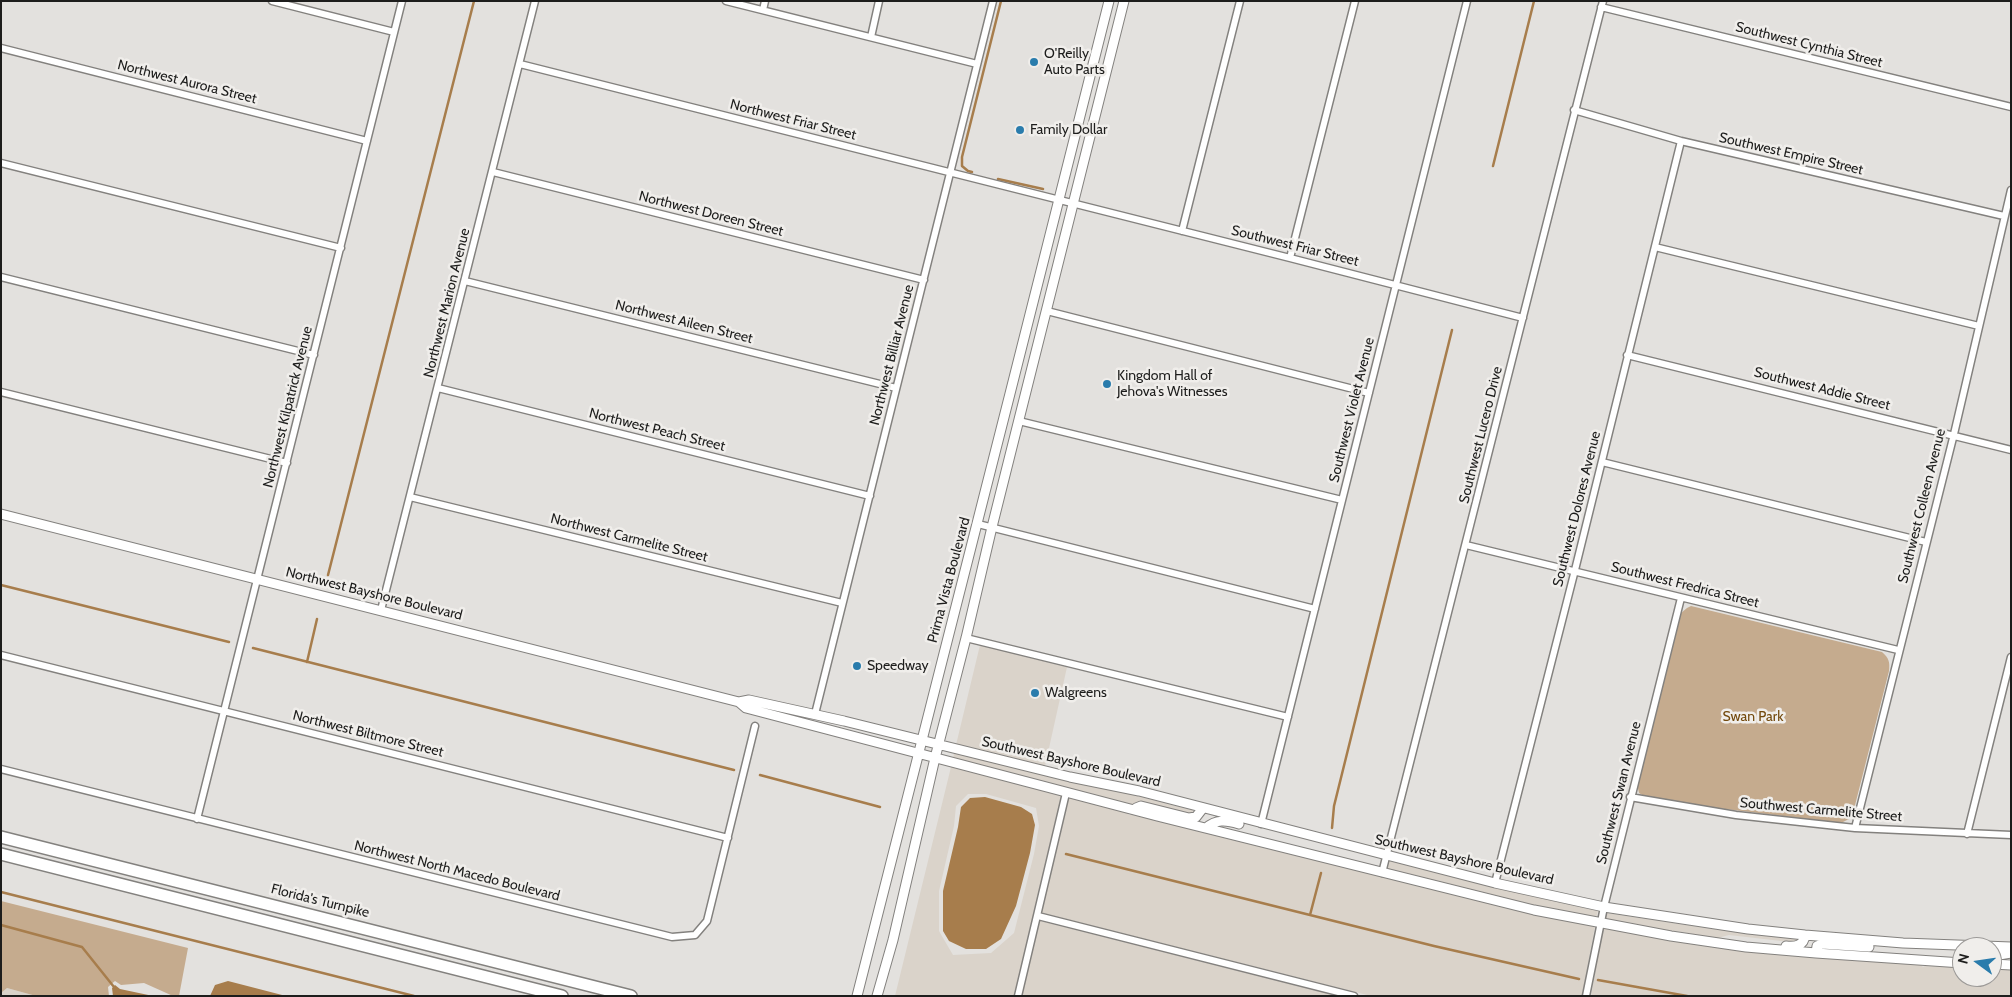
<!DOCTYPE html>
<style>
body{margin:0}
#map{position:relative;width:2012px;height:997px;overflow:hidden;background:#e3e1de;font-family:Cabin,sans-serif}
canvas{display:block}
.frame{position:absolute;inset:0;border:2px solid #1d1d1c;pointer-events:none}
.north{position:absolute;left:1952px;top:937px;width:50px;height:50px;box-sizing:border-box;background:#f0eeeb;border:1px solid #9c9a98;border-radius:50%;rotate:284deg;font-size:14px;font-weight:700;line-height:20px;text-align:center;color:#1d1d1c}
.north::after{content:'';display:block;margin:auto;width:18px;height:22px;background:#2a7cac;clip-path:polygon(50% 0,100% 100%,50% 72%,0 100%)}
</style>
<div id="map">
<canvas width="2012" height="997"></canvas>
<div class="frame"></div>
<div class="north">N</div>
</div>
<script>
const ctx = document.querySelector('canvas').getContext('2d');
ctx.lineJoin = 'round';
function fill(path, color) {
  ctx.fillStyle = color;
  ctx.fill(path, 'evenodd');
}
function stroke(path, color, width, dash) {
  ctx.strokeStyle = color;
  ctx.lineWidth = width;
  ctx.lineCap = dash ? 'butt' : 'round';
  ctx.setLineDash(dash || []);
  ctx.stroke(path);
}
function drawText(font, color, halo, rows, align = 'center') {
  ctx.font = font + ' Cabin,sans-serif';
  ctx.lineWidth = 5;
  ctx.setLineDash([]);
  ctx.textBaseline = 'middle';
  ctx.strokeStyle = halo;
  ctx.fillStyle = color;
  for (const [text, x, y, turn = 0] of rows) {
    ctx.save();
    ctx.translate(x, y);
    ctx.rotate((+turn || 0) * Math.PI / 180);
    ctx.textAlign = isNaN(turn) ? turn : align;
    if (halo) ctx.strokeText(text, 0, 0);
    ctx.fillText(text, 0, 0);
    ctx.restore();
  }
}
fill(new Path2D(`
 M980 645 1067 667 1045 766 956 745Z
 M954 753 1126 793 1195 811 1189 813 1142 802 1131 805 953 759Z
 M951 767 1128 813 1129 815 1132 814 1203 832 1487 903 1595 926 1582 996H1371L1034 911 1033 919 1338 996H895ZM968 794H986L1036 808 1039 826 1034 854 1014 933 991 953 953 955 939 931V891L954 826 956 806Z
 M1390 861 1484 885 1598 911 1596 918 1535 906 1387 870Z
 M1607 913 1706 928 1800 939 1798 941 1790 942 1729 935 1718 938 1605 920Z
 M1603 928 1717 948 1820 958 1921 965 1923 967 1925 966 1962 967V977H1992V968L2011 969V996H1591Z
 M7 988 36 996 1 995V993Z`), '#dad3ca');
fill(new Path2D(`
 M1691 606 1882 652C1889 658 1890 662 1889 671L1853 813 1849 819 1841 823 1692 805 1644 796 1639 793 1637 784 1681 613 1687 608Z
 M1 901 188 948 179 996H173L144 983 121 985 115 981 108 987 109 996H36L7 988 1 993Z`), '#c5ab8e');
fill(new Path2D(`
 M985 797 1021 807 1032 814 1035 825 1030 853 1016 906 1001 939 986 949H966L949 941 943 931V891L958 827 961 807 970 798Z
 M228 981 286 996H210L215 985Z
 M115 985 120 989 153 996H113L112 988Z`), '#a77d4c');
stroke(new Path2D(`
 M1493 166 1534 1
 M972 172 968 171 962 166V157L1001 1
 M998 179 1043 189
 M328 575 474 1
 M1 585 229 642
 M253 648 734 770
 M307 662 317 619
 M760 775 880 807
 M1332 828 1334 806 1452 330
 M1066 854 1434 946 1579 979
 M1 892 414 996
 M1310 915 1321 873
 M1 925 82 947 114 987
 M1598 980 1687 996`), '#a77d4c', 2.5);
const street = new Path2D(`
 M272 1 394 32
 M726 1 977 64
 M1601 7 2011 107
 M763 10 765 1
 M871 37 879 1
 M1 48 367 141
 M520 64 1290 258 1523 318
 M1574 110 1681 141 2004 216
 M1 163 341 248
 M493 172 924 280
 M1182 231 1240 1
 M1655 247 1979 326
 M1290 258 1355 1
 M1 277 314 355
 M465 281 896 388
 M1047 311 1369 393
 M1627 355 2011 450
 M438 388 870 496
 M1 392 287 463
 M1019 421 1342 500
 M1602 462 1926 542
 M410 497 842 603
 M978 524 1315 609
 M1466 545 1898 650
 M381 610 535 1
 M966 638 1288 717
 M1 655 728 838
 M815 714 993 1
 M1 769 672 937 695 935 707 921 755 726
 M1630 797 1736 815 1855 828 2011 835
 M197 819 402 1
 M1261 824 1467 1
 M1855 828 1954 434 2011 190
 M1967 834 2011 657
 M1382 873 1603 1
 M1495 883 1575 570 1681 141
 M1038 916 1354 996
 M1018 996 1066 793
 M1586 996 1604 907 1681 598`);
const secondary = new Path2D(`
 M1 514 739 702 749 700 844 721 1070 777 1139 791 1495 883 1604 907 1748 929 1805 935 1903 943 2011 947
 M739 702 746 708 1157 816 1534 910 1671 936 1746 947 1816 953 1962 963
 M1136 808 1141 806 1189 818 1196 817 1203 808
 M1206 828C1216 819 1226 820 1239 824
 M1786 946C1795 947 1804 946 1805 935
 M1816 953 1817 946 1822 944 1869 947
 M1992 961 1999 955 2011 953
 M1992 964 2011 965
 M857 996C941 664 1026 333 1109 1
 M877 996 893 940 935 758 966 638 992 527 1124 1`);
const highway = new Path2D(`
 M1 837 631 996
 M1 854 562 996`);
stroke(street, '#83817e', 9);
stroke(secondary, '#83817e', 11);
stroke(highway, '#83817e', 14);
stroke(street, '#fff', 6);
stroke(secondary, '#fff', 9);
stroke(highway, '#fff', 11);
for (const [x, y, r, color] of [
 [1034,62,5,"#2a7cac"],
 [1020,130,5,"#2a7cac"],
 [1107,384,5,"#2a7cac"],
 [857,666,5,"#2a7cac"],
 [1035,693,5,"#2a7cac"]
]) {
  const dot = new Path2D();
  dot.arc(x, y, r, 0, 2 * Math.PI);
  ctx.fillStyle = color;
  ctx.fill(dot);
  stroke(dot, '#f0eeeb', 2);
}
drawText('14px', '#1d1d1c', '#f0eeeb', [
 ["Southwest Cynthia Street",1809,45,14],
 ["Northwest Aurora Street",187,82,14],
 ["Northwest Friar Street",793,120,14],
 ["Southwest Empire Street",1791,154,13],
 ["Northwest Doreen Street",711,214,14],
 ["Southwest Friar Street",1295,246,14],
 ["Northwest Marion Avenue",447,303,-76],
 ["Northwest Aileen Street",684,322,14],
 ["Northwest Billiar Avenue",892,355,-76],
 ["Southwest Addie Street",1822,389,14],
 ["Northwest Kilpatrick Avenue",288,407,-76],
 ["Southwest Violet Avenue",1352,410,-76],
 ["Northwest Peach Street",657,430,14],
 ["Southwest Lucero Drive",1481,435,-76],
 ["Southwest Colleen Avenue",1922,506,-76],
 ["Southwest Dolores Avenue",1577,509,-76],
 ["Northwest Carmelite Street",629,538,14],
 ["Prima Vista Boulevard",949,580,-75],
 ["Southwest Fredrica Street",1685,585,14],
 ["Northwest Bayshore Boulevard",374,594,14],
 ["Northwest Biltmore Street",368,734,14],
 ["Southwest Bayshore Boulevard",1071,762,13],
 ["Southwest Swan Avenue",1619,793,-76],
 ["Southwest Carmelite Street",1821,810,5],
 ["Southwest Bayshore Boulevard",1464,860,13],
 ["Northwest North Macedo Boulevard",457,871,14],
 ["Florida's Turnpike",320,901,14]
]);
drawText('14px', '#1d1d1c', '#f0eeeb', [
 ["O'Reilly",1044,54],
 ["Auto Parts",1044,70],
 ["Family Dollar",1030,130],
 ["Kingdom Hall of",1117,376],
 ["Jehova's Witnesses",1117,392],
 ["Speedway",867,666],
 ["Walgreens",1045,693]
], 'left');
drawText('14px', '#73490c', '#f0eeeb', [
 ["Swan Park",1753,717]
]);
</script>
